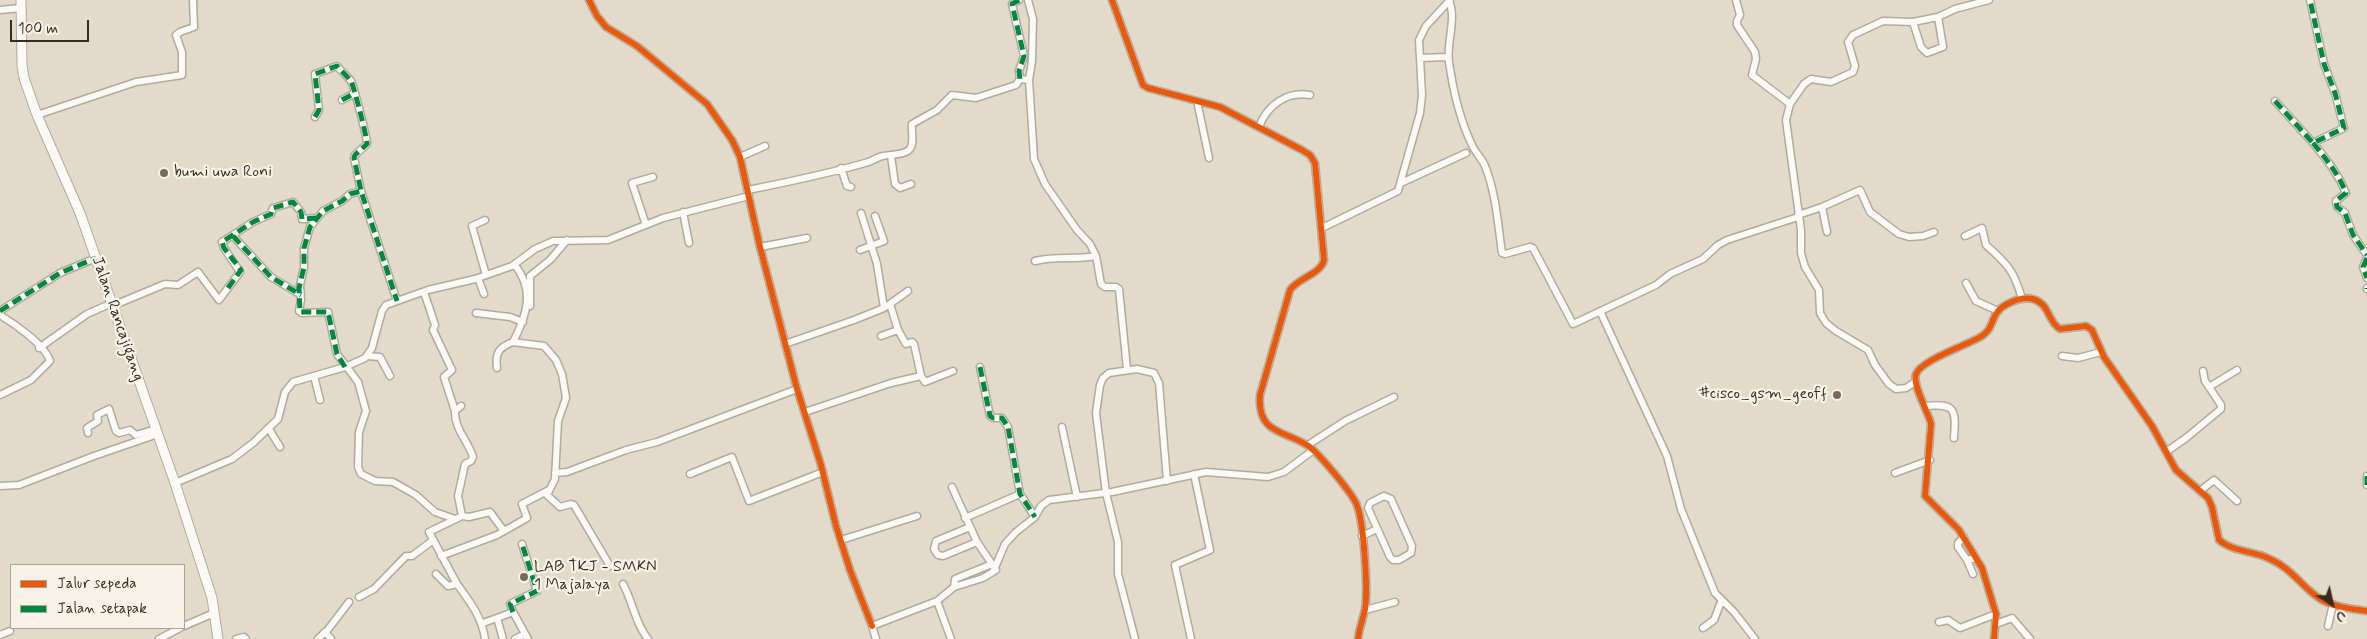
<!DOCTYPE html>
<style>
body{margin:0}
#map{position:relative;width:2367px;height:639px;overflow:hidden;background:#e3dbc9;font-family:Mynerve,sans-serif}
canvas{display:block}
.legend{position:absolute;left:10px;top:564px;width:175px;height:65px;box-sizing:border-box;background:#f7f3e8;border:1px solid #aca397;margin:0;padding:6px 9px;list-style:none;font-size:15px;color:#3b2a1e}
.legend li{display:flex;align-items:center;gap:10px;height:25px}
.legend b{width:25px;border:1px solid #aca397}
.north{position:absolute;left:2307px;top:579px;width:50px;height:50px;-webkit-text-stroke:4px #f7f3e8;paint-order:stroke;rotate:145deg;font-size:14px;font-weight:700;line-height:20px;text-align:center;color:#3b2a1e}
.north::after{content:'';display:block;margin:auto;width:18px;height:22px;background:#3b2a1e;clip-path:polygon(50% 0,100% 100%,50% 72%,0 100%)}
.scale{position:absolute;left:10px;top:20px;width:79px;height:22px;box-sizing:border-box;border:2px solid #3b2a1e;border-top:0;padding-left:6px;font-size:15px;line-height:18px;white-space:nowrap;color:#3b2a1e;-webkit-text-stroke:4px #f7f3e8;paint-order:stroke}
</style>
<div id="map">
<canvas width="2367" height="639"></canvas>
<ul class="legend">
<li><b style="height:6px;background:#e8590c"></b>Jalur sepeda</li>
<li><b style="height:6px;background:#00873e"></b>Jalan setapak</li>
</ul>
<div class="north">U</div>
<div class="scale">100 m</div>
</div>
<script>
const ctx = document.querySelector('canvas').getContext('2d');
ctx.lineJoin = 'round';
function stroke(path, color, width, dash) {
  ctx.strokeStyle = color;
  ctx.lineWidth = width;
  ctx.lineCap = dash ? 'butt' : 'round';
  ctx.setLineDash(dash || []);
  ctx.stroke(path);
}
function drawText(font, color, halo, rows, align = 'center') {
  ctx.font = font + ' Mynerve,sans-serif';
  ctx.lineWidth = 4.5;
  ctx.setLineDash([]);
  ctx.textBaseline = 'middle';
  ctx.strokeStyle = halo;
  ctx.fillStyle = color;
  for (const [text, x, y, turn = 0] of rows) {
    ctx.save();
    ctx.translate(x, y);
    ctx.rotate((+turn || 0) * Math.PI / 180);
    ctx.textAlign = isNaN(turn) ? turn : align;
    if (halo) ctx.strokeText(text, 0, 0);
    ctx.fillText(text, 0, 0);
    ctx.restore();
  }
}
const street = new Path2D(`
 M589 0 597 16 606 27 637 46 707 104 732 140 740 157 760 247 797 389 821 465 836 526 850 570 872 626
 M1019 0 1012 4 1024 56 1019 71 1020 79
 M1028 0 1033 19 1032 61 1029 80 1034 159 1045 184 1077 230 1090 244 1096 256C1076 260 1056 256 1035 261
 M1112 0 1143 85 1148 88 1220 107 1302 150 1310 155 1315 163 1324 260C1321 274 1298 278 1290 290L1260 395C1257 433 1282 430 1307 445 1318 452 1350 491 1356 503 1364 519 1368 591 1365 609 1363 619 1359 629 1358 639
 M1736 0 1740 15 1737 21V25L1755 52 1756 59 1752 75 1790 104
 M1449 1C1457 19 1446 43 1449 62 1453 90 1460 121 1473 147 1476 153 1482 159 1485 166 1496 193 1498 225 1502 253L1505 254 1530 247 1533 248 1573 324 1656 285 1670 274 1703 259 1718 245 1727 240 1798 217
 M0 10 21 8
 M1913 22 1921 47 1927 53 1943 47 1938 17
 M1420 58 1448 57
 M342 100 355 93
 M1197 101 1209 158
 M2275 101 2313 143 2344 128 2335 93 2324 64 2310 0
 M37 115 136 82 182 75V52L176 35 180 32 194 27 193 0
 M315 117 319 110 315 74 337 66C341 71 347 76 351 81 354 87 367 137 367 144L355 155 354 158 361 191 397 301
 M1259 127C1267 105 1287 91 1310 95
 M2313 143C2326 159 2338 173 2346 193L2336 201 2337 207 2345 213 2353 235 2367 255
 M891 156 895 184 900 188 911 184
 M740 157 765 146
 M841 168 847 186 851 187
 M1401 183 1466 153
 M748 190C788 182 827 174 865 163 871 162 877 157 883 156 890 154 902 156 909 150 915 144 911 131 912 124L937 110 952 95 976 98 1016 85 1020 79 1029 80
 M361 191 350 194 342 201 323 211 310 227 304 248V267L300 285 301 300 299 311 302 313 328 312 337 354 358 382 366 411 359 432 358 467 361 474 375 481 393 482 416 495 435 512 455 519
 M1822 207 1860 190 1870 212 1899 234 1909 237 1923 236 1934 232
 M683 212 689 243
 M1798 215 1822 207 1827 232
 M485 220 472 226 486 275
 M646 225 632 183 653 177
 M1322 228 1398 191 1420 113 1422 95 1419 40 1426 26 1450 0
 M233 236 271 277 301 295
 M1965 236 1982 228 1986 245C2007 264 2014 270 2022 299
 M760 247 807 238
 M860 250 884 241 875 216
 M1096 256 1101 284 1105 287H1116L1119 289 1127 369
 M2367 258 2363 267 2367 278
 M478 278 484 294
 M1966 283 1976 301 1998 311
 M2367 288V289
 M424 292 435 325 433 330 452 370 444 377 455 411
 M112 306 165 284 178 285 198 272 219 300 240 272 224 248 222 242 253 222 271 214 273 208 293 202 301 212 302 219 316 218
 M530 306V276L550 260 567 240
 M887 306 908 291
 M0 311 60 273 96 258
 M1600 311 1667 456 1681 509 1715 593 1734 612 1755 639
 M476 313 510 317 523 322
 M0 315C15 324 45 345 50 361L31 380 0 395
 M881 336 898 330 890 304
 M513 342 544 346 556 360 562 374 566 398 558 421 555 479 547 495 560 507 571 504 574 505 610 566
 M785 344 854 320 884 308 877 264 861 213
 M39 348 87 314 112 303
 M367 356 380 357 390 376
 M2062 356 2078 358 2101 352
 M980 367 990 416 993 418H1002L1008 427 1020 494 1035 517
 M497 368C495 353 499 347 513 342 527 315 535 291 515 265
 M314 376 320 400
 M921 376 925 382 953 371
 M1915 382 1906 388 1896 389 1889 384 1875 365 1868 350 1836 331 1826 323 1820 313 1819 290 1805 267 1801 253V230L1786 120 1790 104 1804 84 1811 79 1831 82 1853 72 1855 66 1848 42 1853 35 1883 21 1913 22 1938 17 1955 9 1989 0
 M2209 387 2237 370
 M461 406 455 411C454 428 468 441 473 457L471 461 465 464 458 496 462 516
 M1926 406C1956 403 1956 410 1954 438
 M805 412 891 383 921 376 914 344 912 342 906 344 898 330
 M1062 427 1077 497
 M269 429 280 447
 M88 433 87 428 98 421 97 415 109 409 116 431 119 433 130 430 136 435 156 429
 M1308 445 1345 421 1394 397
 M2166 452 2186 438 2221 409V405L2205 381 2203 371
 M555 473 567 472 626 450 657 442 797 389
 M1895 473 1930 460
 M690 474 732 457 749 501 823 472
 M2367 476V485
 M175 483 232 459 253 443 278 419 285 392 293 382 345 367 365 358 372 348 382 311 386 305 428 290 475 279 512 266 535 249 553 241 608 240 663 218 749 196
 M0 486 19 485 94 456 158 434
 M952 487 977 542 996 570
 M2200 491 2214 480 2237 501
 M1384 496 1391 499 1412 546 1411 553 1399 560H1393L1390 557 1368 508 1370 503Z
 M965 518 1020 494
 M970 527 936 541 934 549 938 555 943 556 977 542
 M1362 536 1377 529
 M1964 537 1958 543V547L1967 560 1976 558
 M841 540 917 516
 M441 556 497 535 527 518 522 504 547 491
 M1967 560 1973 574
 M436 574 448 586 457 584C470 602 482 617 485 639
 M457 584 429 532 462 516 469 517 490 512 504 531
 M623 584C633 602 635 623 648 639
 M954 587 955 579 992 564
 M359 597 374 589 406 556H412L432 541
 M937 601 951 639
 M1365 610 1395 602
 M513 612 510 604 537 591 522 544
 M497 618 513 612 528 639
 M1939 622 1948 620 1960 628 1996 614
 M483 623 497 618 503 639
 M1996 624 2012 618 2030 639
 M184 626 214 613
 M2328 626 2333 604
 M1703 628 1714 620 1721 602
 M326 632 349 602
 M0 635 10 631
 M159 639 180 628
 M236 639 244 637 246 639
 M318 639 325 632 331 639
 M515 639 525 634
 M876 639 872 626 937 601 954 587 983 578 993 572 1005 544 1016 532 1035 517 1041 506 1049 500 1112 492 1206 472 1268 477 1284 472 1312 451
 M1135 639 1118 574V542L1106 493 1096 413 1100 385 1103 378 1109 373 1137 369 1154 373 1159 383 1167 481
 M1191 639 1175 565 1210 550 1194 474
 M1994 639 1996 614 1982 568 1959 530 1925 496 1931 424C1928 411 1912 385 1916 374 1921 360 1968 345 1982 336 1991 330 1991 323 1996 314 2002 304 2021 296 2033 299 2050 304 2047 321 2060 329L2086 326 2092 330 2104 357 2152 426 2176 470 2208 498 2212 507 2219 540C2233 552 2254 551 2270 559 2293 569 2303 589 2322 600 2335 607 2352 609 2367 611`);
const secondary = new Path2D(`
 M21 0 22 65 24 78 37 115 80 213 175 483 212 598 218 639`);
stroke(street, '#b1aa9e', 9);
stroke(secondary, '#b1aa9e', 11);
stroke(street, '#fbfaf7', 6);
stroke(secondary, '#fbfaf7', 9);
stroke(new Path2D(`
 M1019 0 1012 4 1024 56 1019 71 1020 79
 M342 100 355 93
 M2275 101 2313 143 2344 128 2335 93 2324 64 2310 0
 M315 117 319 110 315 74 337 66C341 71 347 76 351 81 354 87 367 137 367 144L355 155 354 158 361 191 397 301
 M2313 143C2326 159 2338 173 2346 193L2336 201 2337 207 2345 213 2353 235 2367 255
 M233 236 271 277 301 295
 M2367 258 2363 267 2367 278
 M228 288 241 270 224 248 222 242 253 222 271 214 273 208 293 202 301 212 302 219 316 218
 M2367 288V289
 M0 311 60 273 96 258
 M345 367 337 354 328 312H300L299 288 304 267V248L310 227 323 211 342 201 350 194 361 191
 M980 367 990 416 993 418H1002L1008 427 1020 494 1035 517
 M2367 476V485
 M513 612 510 604 537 591 522 544`), '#00873e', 5, [10, 5]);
stroke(new Path2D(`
 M589 0 597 16 606 27 637 46 707 104 732 140 740 157 760 247 797 389 821 465 836 526 850 570 872 626
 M1112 0 1143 85 1148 88 1220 107 1302 150 1310 155 1315 163 1324 260C1321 274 1298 278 1290 290L1260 395C1257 433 1282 430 1307 445 1318 452 1350 491 1356 503 1364 519 1368 591 1365 609 1363 619 1359 629 1358 639
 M1994 639 1996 614 1982 568 1959 530 1925 496 1931 424C1928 411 1912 385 1916 374 1921 360 1968 345 1982 336 1991 330 1991 323 1996 314 2002 304 2021 296 2033 299 2050 304 2047 321 2060 329L2086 326 2092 330 2104 357 2152 426 2176 470 2208 498 2212 507 2219 540C2233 552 2254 551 2270 559 2293 569 2303 589 2322 600 2335 607 2352 609 2367 611`), '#e8590c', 6);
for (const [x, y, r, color] of [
 [164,173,5,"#76685a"],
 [1837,395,5,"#76685a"],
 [524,577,5,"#76685a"]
]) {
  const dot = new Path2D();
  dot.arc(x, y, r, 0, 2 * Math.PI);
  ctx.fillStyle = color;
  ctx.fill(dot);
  stroke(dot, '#f7f3e8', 2);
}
drawText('16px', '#3b2a1e', '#f7f3e8', [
 ["bumi uwa Roni",174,173],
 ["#cisco_gsm_geoff",1827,395,"right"],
 ["LAB TKJ - SMKN",534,568],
 ["1 Majalaya",534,586]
], 'left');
drawText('16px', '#3b2a1e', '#f7f3e8', [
 ["Jalan Rancajigang",117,319,71]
]);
</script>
